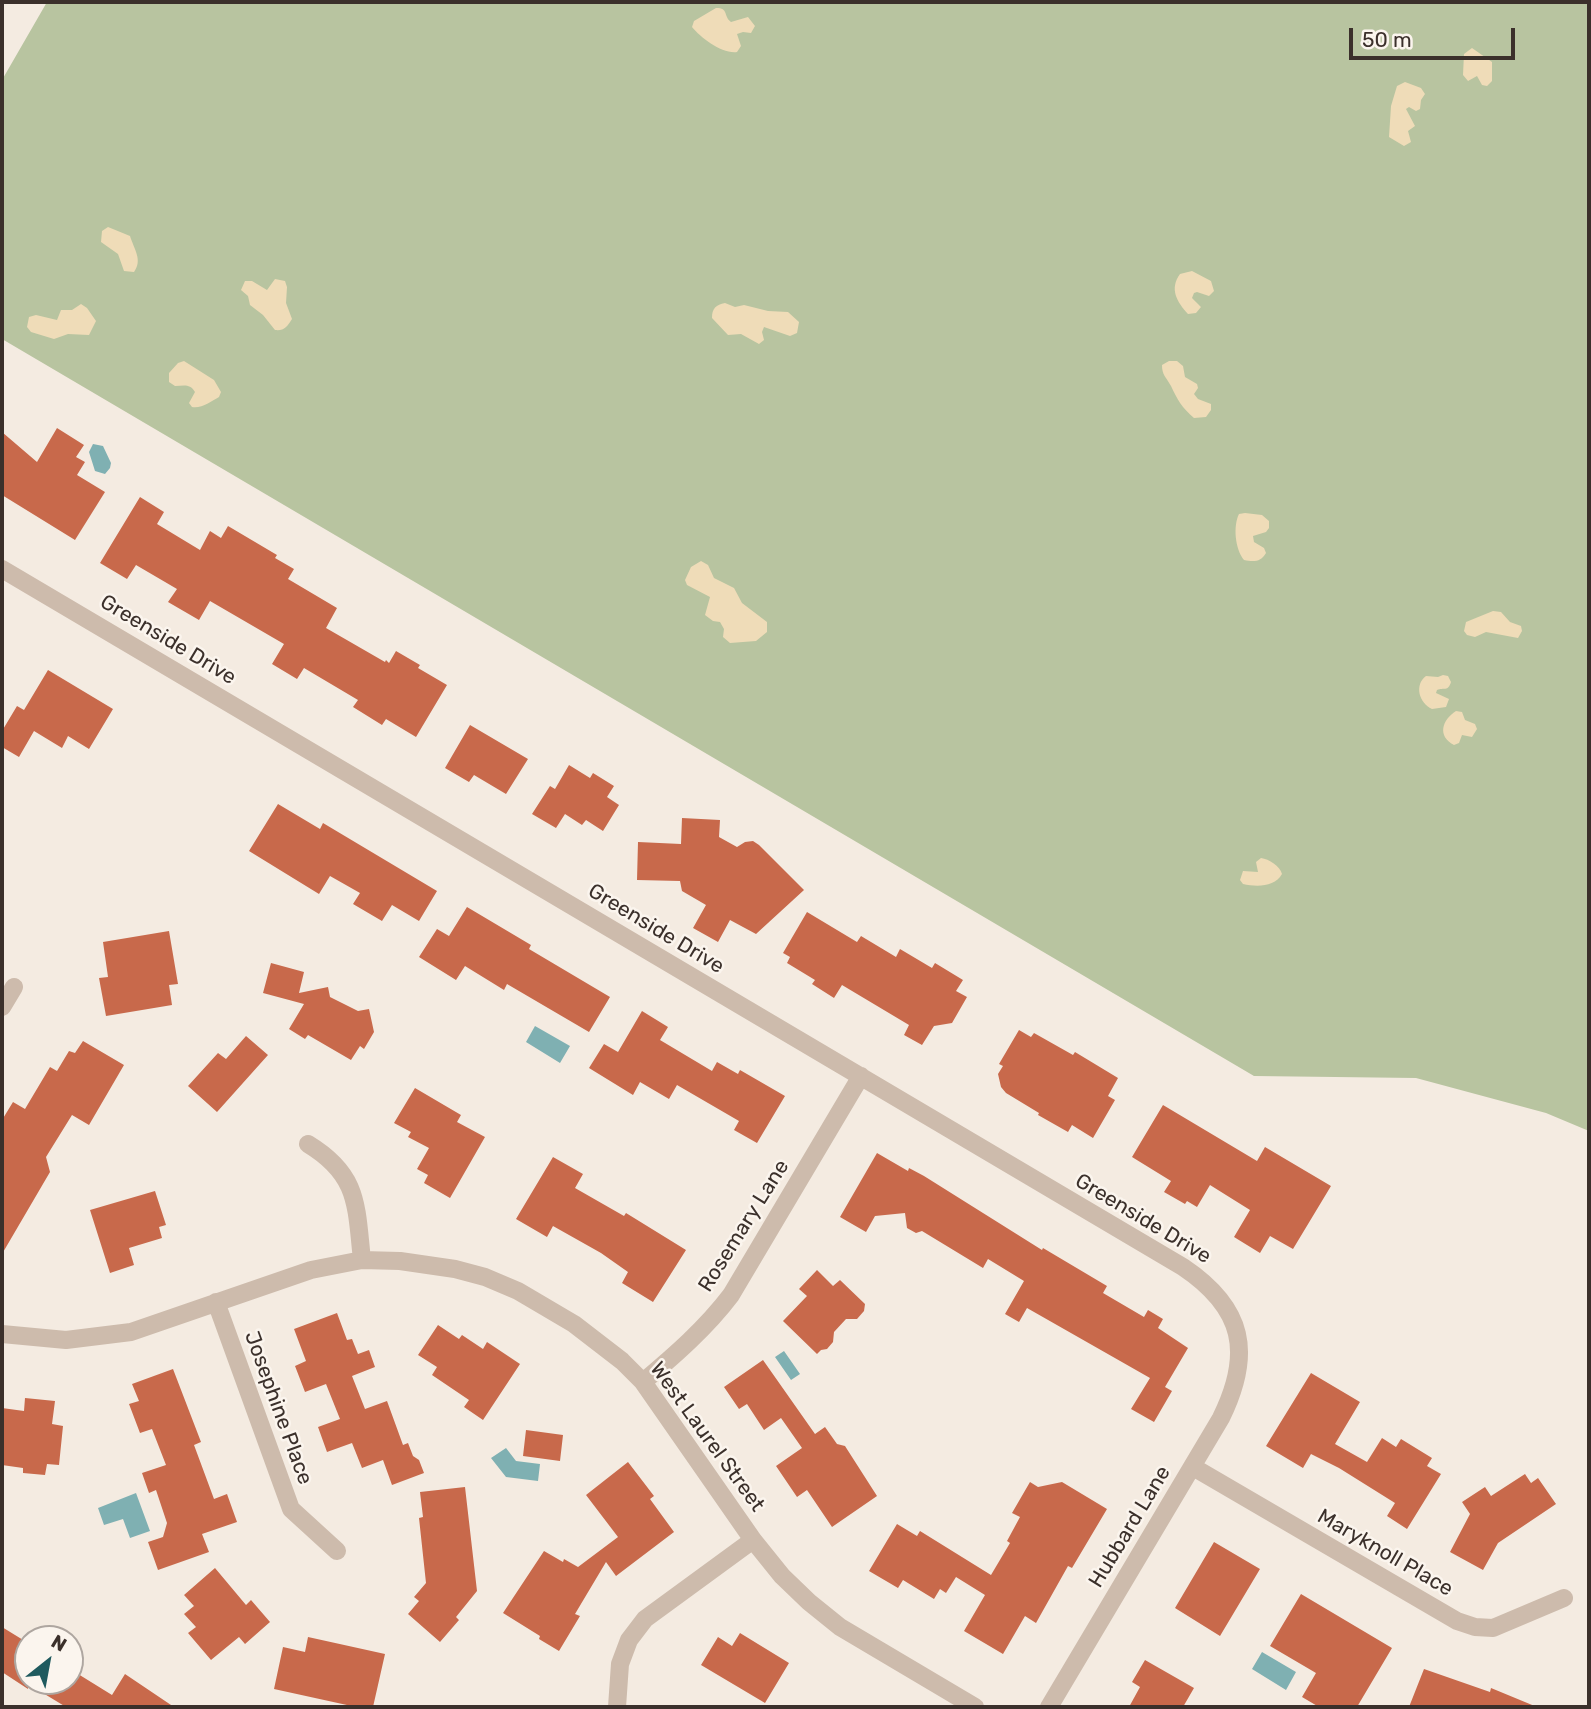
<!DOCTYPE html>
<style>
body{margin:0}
#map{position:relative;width:1591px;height:1709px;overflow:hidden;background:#f4ebe1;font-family:Rubik,sans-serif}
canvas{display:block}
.frame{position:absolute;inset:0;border:4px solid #3b302b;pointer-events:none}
.north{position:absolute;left:14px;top:1625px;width:70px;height:70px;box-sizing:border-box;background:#fbf5ee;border:2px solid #aea6a0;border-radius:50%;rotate:31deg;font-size:19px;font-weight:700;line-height:28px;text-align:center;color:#3b302b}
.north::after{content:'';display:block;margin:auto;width:24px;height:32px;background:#1f5a5e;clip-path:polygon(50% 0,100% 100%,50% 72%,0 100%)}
.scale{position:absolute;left:1349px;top:28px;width:166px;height:32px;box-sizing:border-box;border:4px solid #3b302b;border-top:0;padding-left:9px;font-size:21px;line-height:24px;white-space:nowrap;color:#3b302b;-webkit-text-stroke:5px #fbf5ee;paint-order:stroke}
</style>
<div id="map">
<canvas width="1591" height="1709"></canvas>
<div class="frame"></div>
<div class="north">N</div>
<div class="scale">50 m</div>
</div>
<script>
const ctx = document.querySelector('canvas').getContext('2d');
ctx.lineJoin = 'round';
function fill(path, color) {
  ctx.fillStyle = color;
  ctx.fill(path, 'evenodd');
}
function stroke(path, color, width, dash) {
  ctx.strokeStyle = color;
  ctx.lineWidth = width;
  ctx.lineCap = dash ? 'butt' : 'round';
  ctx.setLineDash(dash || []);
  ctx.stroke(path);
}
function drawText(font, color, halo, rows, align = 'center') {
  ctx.font = font + ' Rubik,sans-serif';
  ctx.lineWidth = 5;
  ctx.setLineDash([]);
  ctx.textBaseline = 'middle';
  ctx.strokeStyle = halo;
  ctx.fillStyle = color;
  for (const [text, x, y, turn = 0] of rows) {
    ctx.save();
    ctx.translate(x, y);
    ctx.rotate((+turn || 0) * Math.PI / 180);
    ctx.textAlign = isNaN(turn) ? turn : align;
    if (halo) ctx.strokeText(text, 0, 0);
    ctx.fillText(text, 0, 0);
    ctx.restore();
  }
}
fill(new Path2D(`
 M47 2H1589V1131L1546 1113 1416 1078 1254 1076 2 339V80Z`), '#b8c4a0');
fill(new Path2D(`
 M716 8C729 8 723 16 731 22L748 17 755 26 751 33 743 32 737 34 741 46 737 52C722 54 701 38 692 27L694 21Z
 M1472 48 1492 62V81L1487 86 1482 85 1477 76 1468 81 1463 75 1464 54Z
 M1405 82 1421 88 1425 94 1421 100 1420 109 1416 111 1409 107 1406 109 1415 126 1408 131 1411 142 1404 146 1389 137 1391 106 1397 86Z
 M108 227 130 236C134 249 143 260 134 272L124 271 118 254 101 242 102 231Z
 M1192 271 1211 281 1214 291 1209 296 1197 292 1194 293 1192 298 1201 307 1196 313 1188 314C1177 302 1169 289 1180 274Z
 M275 279 285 281 287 287 286 303 292 319C287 327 284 331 275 330L263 315 250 305 248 296 241 290 245 281H252L267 290Z
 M725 303 735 307 744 305 768 311 788 312 799 322 797 333 790 336 764 327 762 332 764 340 759 344 741 334 728 335 712 318C712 308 716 305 725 303Z
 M81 304 87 308 96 321 89 335 68 334 54 339 31 332 27 327 29 317 36 315 57 320 61 310H72Z
 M184 361 214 380 221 392 219 397C212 401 201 409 192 407L189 403 195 392C190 383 183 386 175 386L169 382V373L178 363Z
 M1169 361H1177L1183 366 1185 377 1197 384 1198 388 1194 394 1198 399 1211 404V410L1206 417 1194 418C1182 408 1177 399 1171 386 1166 377 1162 375 1162 365Z
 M1245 513 1262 515 1269 521V528L1266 532 1253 536 1254 542 1264 548 1266 553C1261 562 1254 562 1244 560 1235 549 1233 526 1239 514Z
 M701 561 708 565 714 578 734 588 742 603 767 622V632L756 641 730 643 723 637 724 629 720 622 713 621 705 615 710 597 687 585 685 580 691 567Z
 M1493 611 1501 612 1510 622 1521 626 1522 631 1518 638 1486 632 1475 637 1467 635 1464 631 1466 622Z
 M1443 675 1448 676 1451 682C1448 692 1444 687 1437 690L1436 693 1449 699 1446 707 1432 709C1419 703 1414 685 1426 676L1438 677Z
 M1456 711 1462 712 1465 720 1475 724 1477 729 1472 737 1462 735 1459 743 1454 745C1437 736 1442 720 1456 711Z
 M1261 858C1269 859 1280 866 1282 874 1275 887 1257 887 1243 884L1240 880 1243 871 1258 872 1256 862Z`), '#efdcb8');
fill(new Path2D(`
 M93 444 103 446 111 463 110 468 105 474 95 471 89 452Z
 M535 1026 570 1046 560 1063 526 1042Z
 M784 1351 800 1374 791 1380 775 1357Z
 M506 1448 516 1461 540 1464 538 1481 506 1477 491 1458Z
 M136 1493 150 1531 130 1538 123 1519 104 1525 98 1508Z
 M1262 1652 1296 1672 1286 1690 1252 1669Z`), '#7fb0b2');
fill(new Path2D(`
 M57 428 84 445 76 457 85 462 77 475 105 492 75 540 2 495V432L37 462Z
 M140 497 164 512 157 524 200 550 210 531 221 538 228 526 277 555 275 558 294 569 288 579 337 608 326 628 385 662 386 660 389 663 396 651 420 665 418 668 447 685 416 737 386 719 382 725 353 707 358 700 304 668 297 679 272 664 284 644 210 601 199 620 168 602 177 589 136 565 127 579 100 563Z
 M48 670 113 709 89 749 68 736 62 748 34 731 19 757 2 747V731L17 706 24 710Z
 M470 725 528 759 506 794 474 775 469 782 445 768Z
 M569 765 590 778 593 773 614 786 607 797 619 805 603 831 586 820 582 825 565 814 556 828 532 814 550 786 555 789Z
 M278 804 320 829 323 823 437 891 419 921 392 905 382 921 353 904 360 893 330 876 319 894 249 851Z
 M682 818 720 820 719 837 737 847 745 842 753 841 759 845 804 890 756 934 730 920 718 942 693 928 706 905 682 891 680 881 637 880 638 842 681 844Z
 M467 907 531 945 529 949 610 997 589 1032 507 984 504 990 465 966 456 980 419 957 437 929 449 936Z
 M807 912 857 942 861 936 896 957 900 949 932 968 935 963 963 980 956 991 967 997 952 1023 934 1026 922 1045 904 1035 909 1025 842 985 834 998 812 984 815 980 787 963 790 957 783 953Z
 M169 931 178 984 169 985 172 1005 106 1016 99 978 108 977 103 942Z
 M271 963 304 972 299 993 328 987 330 997 358 1011 369 1009 374 1032 364 1049 360 1046 351 1060 308 1035 305 1039 289 1029 304 1004 263 993Z
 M642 1011 668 1027 660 1040 712 1071 717 1062 738 1074 740 1070 785 1096 757 1143 734 1130 739 1121 677 1085 669 1099 640 1082 633 1095 589 1068 604 1044 618 1052Z
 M1019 1030 1031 1037 1034 1033 1073 1055 1075 1052 1118 1078 1108 1096 1115 1100 1093 1138 1072 1125 1068 1132 1038 1115 1039 1113 1006 1093 1001 1087 998 1074 1003 1066 999 1064Z
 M246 1036 268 1055 217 1112 188 1086 218 1053 226 1059Z
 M83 1041 124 1065 89 1125 72 1115 46 1157 50 1172 2 1254V1120L13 1102 25 1109 50 1067 57 1071 69 1051 75 1053Z
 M415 1088 461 1115 457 1122 485 1137 450 1198 424 1183 428 1175 417 1169 429 1148 408 1137 411 1132 394 1123Z
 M1163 1105 1257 1161 1265 1147 1331 1186 1293 1249 1270 1236 1260 1253 1234 1237 1250 1210 1210 1185 1197 1207 1187 1201 1185 1204 1164 1192 1171 1181 1132 1157Z
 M877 1153 908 1171 909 1168 924 1176 1042 1250 1043 1248 1107 1286 1103 1293 1144 1317 1148 1310 1163 1319 1158 1328 1188 1348 1165 1387 1172 1391 1154 1422 1131 1409 1150 1378 1027 1308 1019 1322 1005 1314 1024 1281 988 1259 983 1268 922 1231 916 1233 907 1228 905 1213 875 1216 866 1232 840 1217Z
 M553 1157 583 1174 575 1188 624 1216 626 1213 686 1250 653 1302 622 1283 628 1272 601 1253 553 1226 547 1237 516 1219Z
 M155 1191 166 1225 159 1227 162 1238 129 1248 134 1265 110 1273 90 1210Z
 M817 1270 833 1286 840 1280 865 1304 864 1311 857 1319H846L834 1332 833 1342 827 1349 821 1350 817 1354 783 1321 807 1296 799 1289Z
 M337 1313 347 1340 352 1339 358 1354 369 1350 375 1367 352 1376 365 1409 387 1401 403 1445 408 1443 413 1456 419 1460 424 1473 392 1485 383 1460 362 1468 352 1443 327 1452 318 1427 340 1419 326 1384 305 1392 295 1366 306 1361 294 1329Z
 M438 1325 459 1339 462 1335 483 1349 487 1342 520 1364 483 1420 464 1407 469 1400 432 1375 437 1367 418 1355Z
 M763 1360 815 1434 825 1427 837 1444 845 1446 877 1496 832 1527 807 1490 797 1497 776 1466 802 1448 781 1418 764 1430 747 1404 739 1409 724 1387Z
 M173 1369 201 1442 194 1445 214 1499 227 1494 237 1522 202 1534 209 1552 158 1570 148 1542 163 1537 167 1523 156 1490 149 1493 142 1473 166 1465 152 1429 140 1433 129 1404 139 1401 132 1384Z
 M1311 1373 1360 1402 1335 1444 1367 1462 1382 1438 1396 1447 1401 1439 1432 1458 1427 1466 1441 1474 1407 1529 1387 1516 1395 1503 1339 1468 1311 1454 1303 1468 1266 1446Z
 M25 1398 55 1401 52 1424 63 1426 59 1465 47 1464 45 1475 23 1473V1468L2 1465V1408L24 1411Z
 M526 1430 563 1435 560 1461 523 1456Z
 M628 1462 654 1496 650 1499 674 1532 616 1576 606 1562 575 1614 580 1616 559 1651 539 1639 540 1636 503 1613 544 1551 563 1562 564 1559 578 1567 618 1537 586 1495Z
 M1525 1474 1531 1483 1538 1478 1556 1504 1498 1543 1483 1570 1450 1552 1470 1514 1462 1502 1485 1487 1491 1496Z
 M1030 1482 1038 1487 1062 1482 1107 1509 1072 1568 1068 1566 1036 1623 1025 1616 1003 1654 964 1631 985 1595 956 1577 946 1593 940 1589 934 1599 903 1580 898 1588 869 1571 897 1524 917 1536 920 1531 991 1575 1010 1543 1007 1541 1020 1517 1012 1513Z
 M465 1487 477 1591 456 1617 459 1620 440 1642 408 1614 419 1601 414 1597 426 1583 419 1518 423 1517 420 1492Z
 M1214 1542 1260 1569 1220 1636 1175 1608Z
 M215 1568 246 1605 251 1600 270 1622 245 1644 239 1637 211 1660 188 1633 196 1627 184 1614 194 1606 184 1595Z
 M1301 1594 1392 1648 1357 1707H1319L1302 1697 1316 1673 1270 1646Z
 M2 1627 28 1643V1681H70V1669L112 1695 125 1674 174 1707H66L28 1684V1689L2 1672Z
 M740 1633 789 1663 765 1703 701 1665 718 1637 732 1646Z
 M308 1637 385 1654 373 1707H356L274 1689 283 1647 305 1652Z
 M1145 1660 1194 1688 1183 1707H1129L1140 1687 1132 1682Z
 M1424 1669 1490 1692 1491 1688 1537 1707H1409Z`), '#c8694b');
stroke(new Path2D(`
 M2 569 1183 1267C1244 1308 1253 1353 1221 1418L1049 1707
 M2 1007 14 987
 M308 1144C359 1175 356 1205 362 1260
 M216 1302 291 1509 337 1551
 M2 1334 66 1340 131 1332 311 1270 362 1260 400 1261 455 1269 485 1277 518 1291 574 1324 622 1361 643 1382 753 1540 782 1576 809 1602 840 1627 975 1707
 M643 1382C675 1355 706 1328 731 1295L861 1076
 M1193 1467 1457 1621 1475 1627 1493 1628 1564 1598
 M617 1707 620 1664 629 1640 645 1619 753 1540`), '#cdbbac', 18);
drawText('21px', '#3b302b', '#fbf5ee', [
 ["Greenside Drive",168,640,31],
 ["Greenside Drive",656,929,31],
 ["Greenside Drive",1143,1219,31],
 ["Rosemary Lane",744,1226,-58],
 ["Josephine Place",278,1408,70],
 ["West Laurel Street",707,1437,54],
 ["Hubbard Lane",1130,1527,-59],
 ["Maryknoll Place",1385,1553,30]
]);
</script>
